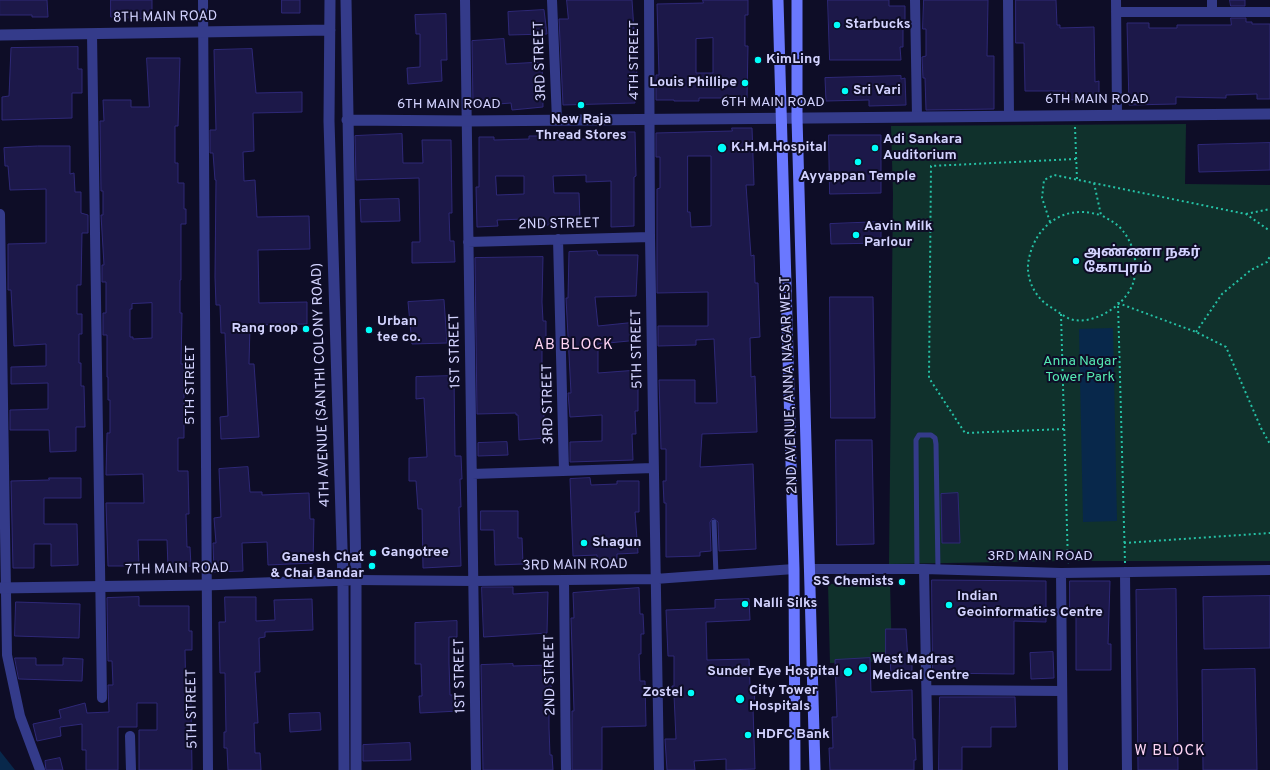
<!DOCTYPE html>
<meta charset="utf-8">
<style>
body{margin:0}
canvas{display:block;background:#0e0d27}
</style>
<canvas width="1270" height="770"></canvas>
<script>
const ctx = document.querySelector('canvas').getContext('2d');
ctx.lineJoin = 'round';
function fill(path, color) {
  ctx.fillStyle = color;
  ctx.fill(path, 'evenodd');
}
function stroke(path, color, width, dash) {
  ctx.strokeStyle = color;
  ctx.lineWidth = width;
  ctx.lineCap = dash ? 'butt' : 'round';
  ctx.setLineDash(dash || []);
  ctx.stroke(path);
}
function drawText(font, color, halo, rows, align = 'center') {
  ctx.font = font + ' Overpass,"Noto Sans Tamil",sans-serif';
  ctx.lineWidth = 4;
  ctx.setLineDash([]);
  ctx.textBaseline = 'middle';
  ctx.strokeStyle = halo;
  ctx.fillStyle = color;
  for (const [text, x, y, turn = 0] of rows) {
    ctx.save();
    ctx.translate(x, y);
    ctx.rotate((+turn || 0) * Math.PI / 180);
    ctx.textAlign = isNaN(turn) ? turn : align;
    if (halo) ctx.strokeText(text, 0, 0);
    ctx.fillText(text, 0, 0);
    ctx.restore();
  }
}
fill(new Path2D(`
 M1186 124 1185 184 1270 185V561H1065L889 564 893 194 891 126Z
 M890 582 892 661 830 663 828 584Z`), '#10312c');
fill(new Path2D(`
 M1113 328 1117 521 1083 522 1079 329Z
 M0 751 15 770H0Z`), '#08284b');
const building = new Path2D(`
 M0 0H47L48 17H32V15H0Z
 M111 0H152V19L111 17Z
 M282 0H300V13H282Z
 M567 0H632L637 76H633L635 103 563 105 559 19H568Z
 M703 0H748V15H745V46H748L747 98H699V101H674V100H656V75H659L657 4 703 3ZM713 38V73H696V39Z
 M828 0H889V6H905V27H903V47H900L901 60H830Z
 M924 0H988L987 56H994V109L926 110 925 78H923L922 57 926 56V29H923Z
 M1016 0H1056L1057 25H1060V28L1094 27 1095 82 1099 81V99L1066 100V91H1025L1024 43H1016Z
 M1230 0H1245V6H1231Z
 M544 10 547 34 509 35 508 12Z
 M446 14 447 60H441L442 81 408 84 407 68 420 67V34H416L415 15Z
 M1231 18H1246V22H1252V24H1270V99H1257V94L1226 95V98L1176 97V104L1129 105 1127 23H1149V28H1177V25H1231Z
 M504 39 506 64 542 62 543 107 512 110 511 103 473 106 472 41Z
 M78 47V69H82V93H72V118L2 120V97L9 96 11 48Z
 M252 49 256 93 302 92V112L253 113 254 151 243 152 244 181 255 180 257 217 309 216 310 249 258 250 259 303 307 302V324L250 325 249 364H254L259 437 221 439 220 417 228 416 225 333H221L220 305H216L215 277 216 180H215L213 153H210V130H216L214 50Z
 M147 58H180L178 126H175V163H178V183H184V209H186V224H181V280H180V313H182L181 364H185V384H184V438H178V471H188L189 514H186L187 547H190L191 566 168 567 167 540H138L139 566H108L106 503H144L143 474 106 475 107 433H110V400H108V377H107V335H103V313H106V282H102V265H104L101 215H103V191H101L100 121H104L103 100H131V107H149ZM152 303V338L133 339V337H130V309H132V304Z
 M901 76V79L905 78 906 105 869 106V100L826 101 825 78Z
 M732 128H752L754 185H746L751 256 754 255 755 283H758L760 337 750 338 751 377 755 376 757 432 702 434 700 467 753 464 756 549 719 551 718 522 713 518 710 522 711 551 700 552V556L666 557V503H664L663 481H666V449H661L659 380H695V403H717L714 339 696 340V345L658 346V326H708V292L657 293V189L660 188V157H656V133L732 131ZM688 156H711V226L691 227 690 212H688Z
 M585 132H635L636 176 634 177V226L611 227V181L586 182V175L553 176 554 193H579L580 220 553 221V225H525V219L497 220 498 226 477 227 476 187H479V137H494V140L529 139V136H553V140L585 139ZM496 176H524V194L497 195Z
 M402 134 403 163H423L422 140H451L452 213H449L450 241H454L455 262 412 263V242H420L419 178 356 180 355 136Z
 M829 135H881V193L830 194Z
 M1270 143V170L1199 172 1198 145Z
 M38 146H70V174L74 173 75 192H81V213L88 215V233H82L81 285H77V314H82V334H79V363H81V386H84L85 427H76V451L50 452 49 430H10V410L48 409V383L11 384V367L46 366V344L14 346 11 290H8V244L46 243V189L10 190 8 166H5L4 148Z
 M399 199 400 221 361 222 360 200Z
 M881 222V243L831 244 830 224Z
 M597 251 598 255H638L636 296 595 297 598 326 637 322 639 340 598 344V373L638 370V411H635L636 434H632L633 460 570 462V442L602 441V415L570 417 568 393H571L566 298H568L569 252Z
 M543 257 542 302 543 321H546V342H542V370L544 418H546L547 438 519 440 518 415H516V413L477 414 475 258Z
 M830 297H873L875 418H831Z
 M444 300 447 343 412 344 408 302Z
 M454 376 455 456H461L462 479H460L461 507H459L461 566 423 568 422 509H418L416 481H409V458L427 457 424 398 416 399V377Z
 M836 440H872L874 544 837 545Z
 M507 442 508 455 478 456V443Z
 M248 467 250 492H262V495L309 493 310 519H314L313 563 268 565 267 542 242 543 243 571 214 572 213 543H216L214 518 221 517 219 469Z
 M49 478H81V498H44V524H77L78 565 51 566V544H34V568H13L11 481 49 480Z
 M590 478 591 485 617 484V481H639V512H635L638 553 617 554V559H597V555L573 556 570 479Z
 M958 493 960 543H942L941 494Z
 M481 511H518V538H522L523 564 495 565 494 530H481Z
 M932 580 1046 581V622L1014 621V674L933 673Z
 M1070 581H1110L1108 644H1111V670H1076V608H1070Z
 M482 587H513V594L548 592 547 633 484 637Z
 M639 588 640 614H643L644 634H641V654H639L640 681H645L646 726 602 727V770H572V711H574L571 618H574L573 593Z
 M1176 589 1178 770H1138L1136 590Z
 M1270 596V648L1204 649 1203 597Z
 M139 597V606H189V631H192V650H185L186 703H191L192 770H139V730H157V703H137V727H118V770H86V750H82V724L60 727 61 736 37 741 33 724 61 718 59 710 85 703 87 713 109 712 108 685H113L112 661H108L107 598Z
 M225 597H256V621L275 620 274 600 312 599 313 630 265 632V637L259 638 260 672H255L258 723H254L255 753H260L261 770H228L227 748H224V732H226L225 673H220L219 622H225Z
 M749 599 750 620 706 622 707 660 749 659 750 685H754L755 708H753L755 769 726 770V759L694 761 695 770H667L665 739H676L674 695H672V686H674V656H668L666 610 715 608V600Z
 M16 602 80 604 79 638 15 636Z
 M457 621V637H449V663L450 695H459V711L420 713 419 696H422L421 664H415V623Z
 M886 629H906L908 662H912V674H891L890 657H886Z
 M1053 652 1054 678 1031 679 1030 653Z
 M15 658H36V665H63V658L83 659 82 681 19 679Z
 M870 658 871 692 912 690 913 739H915L916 760H914V770H830L829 748H833L832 717H837L835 660Z
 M513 664V666L550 665 552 703H549V728L550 755H552L553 770H483L481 665Z
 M1255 669 1257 770H1203L1202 670Z
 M940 697H1015L1016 727H991V747H962V770H939Z
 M320 713 321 730 290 732 289 714Z
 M410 743 411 760 363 761V745Z
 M60 758 63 770H46L45 761Z`);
fill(building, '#1c1849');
stroke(building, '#2e2877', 1);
stroke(new Path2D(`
 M1075 127 1077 180
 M1094 183 1101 215C1109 220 1117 223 1123 231 1135 246 1140 270 1131 288 1122 307 1092 326 1070 319 1063 316 1056 310 1049 306 1036 298 1027 281 1028 265 1031 236 1052 211 1083 212 1089 212 1095 214 1101 215
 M1246 214 1270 209
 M1050 222 1042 198 1044 180 1054 175 1246 214 1270 231
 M1061 314 1068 564
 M1196 332 1222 294 1251 270 1267 262 1270 256
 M1064 429 965 433 929 378 931 166 1076 159
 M1124 543 1270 533
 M1125 563 1118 303 1196 332 1226 347 1261 428 1270 444`), '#25c1a5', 2, [2, 3]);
stroke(new Path2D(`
 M714 522 716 575
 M917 569 916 440 919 435H931L935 438 936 444 938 570`), '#343b8a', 5);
stroke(new Path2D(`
 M203 0 208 770
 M465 0 476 770
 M552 0 557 120
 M649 0 650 237 659 770
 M915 0 917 117
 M1008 0 1009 116
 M1116 0 1117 115
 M1212 0V12
 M1116 12H1270
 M92 34 102 698
 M0 214 7 655 20 716 40 770
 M558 239 564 471
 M468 242 650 237
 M472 474 653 468
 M810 569H924L1061 573 1270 570
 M924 569 928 770
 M1125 572 1127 770
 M1061 573 1063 770
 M356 580 474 581 655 579 794 569
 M564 580 566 770
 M927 690 1062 691
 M130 736 131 770`), '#343b8a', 10);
stroke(new Path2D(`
 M330 0 329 121 343 580 344 770
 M346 0 356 580V770
 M0 35 330 30
 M347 120 466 121 1270 114
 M0 588 205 585 349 580`), '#343b8a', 11);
stroke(new Path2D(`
 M778 0 794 569 795 770
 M797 0V118L815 770`), '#6a78ff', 11);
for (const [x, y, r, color] of [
 [837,25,4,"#00fefa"],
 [758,60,4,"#00fefa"],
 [745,83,4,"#00fefa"],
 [845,91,4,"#00fefa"],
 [581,105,4,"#00fefa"],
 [722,148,5,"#00fefa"],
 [875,148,4,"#00fefa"],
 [858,162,4,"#00fefa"],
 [856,235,4,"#00fefa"],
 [1076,261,4,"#00fefa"],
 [306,329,4,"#00fefa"],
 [369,330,4,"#00fefa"],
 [584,543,4,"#00fefa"],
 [373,553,4,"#00fefa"],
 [372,566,4,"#00fefa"],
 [902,582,4,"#00fefa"],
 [745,604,4,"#00fefa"],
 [949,605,4,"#00fefa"],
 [863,668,5,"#00fefa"],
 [848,672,5,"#00fefa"],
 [691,693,4,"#00fefa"],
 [740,699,5,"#00fefa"],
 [748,735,4,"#00fefa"]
]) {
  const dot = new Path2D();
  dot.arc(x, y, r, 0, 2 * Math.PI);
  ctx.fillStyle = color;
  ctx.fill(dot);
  stroke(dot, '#0e0d27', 1.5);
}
drawText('14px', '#d3d3ff', '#0e0d27', [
 ["8TH MAIN ROAD",165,18,-1],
 ["4TH STREET",635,60,-90],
 ["3RD STREET",541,61,-92],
 ["6TH MAIN ROAD",1097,100],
 ["6TH MAIN ROAD",773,103],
 ["6TH MAIN ROAD",449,105],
 ["2ND STREET",559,225,-1],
 ["5TH STREET",638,349,-91],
 ["1ST STREET",456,351,-91],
 ["5TH STREET",191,385,-90],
 ["4TH AVENUE (SANTHI COLONY ROAD)",322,385,-92],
 ["2ND AVENUE, ANNA NAGAR WEST",790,385,-92],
 ["3RD STREET",549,404,-91],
 ["3RD MAIN ROAD",1040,557],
 ["3RD MAIN ROAD",575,566,-1],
 ["7TH MAIN ROAD",177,570,-1],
 ["2ND STREET",551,675,-91],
 ["1ST STREET",461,676,-91],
 ["5TH STREET",193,709,-91]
]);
drawText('bold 14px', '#d3d3ff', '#0e0d27', [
 ["Starbucks",845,25],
 ["KimLing",766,60],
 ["Louis Phillipe",737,83,"right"],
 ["Sri Vari",853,91],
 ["New Raja",581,120,"center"],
 ["Thread Stores",581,136,"center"],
 ["Adi Sankara",883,140],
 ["Auditorium",883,156],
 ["K.H.M.Hospital",731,148],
 ["Ayyappan Temple",858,177,"center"],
 ["Aavin Milk",864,227],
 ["Parlour",864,243],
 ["அண்ணா நகர்",1084,253],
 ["கோபுரம்",1084,269],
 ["Urban",377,322],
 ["tee co.",377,338],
 ["Rang roop",298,329,"right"],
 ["Shagun",592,543],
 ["Gangotree",381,553],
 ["Ganesh Chat",364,558,"right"],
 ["& Chai Bandar",364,574,"right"],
 ["SS Chemists",894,582,"right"],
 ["Indian",957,597],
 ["Geoinformatics Centre",957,613],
 ["Nalli Silks",753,604],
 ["West Madras",872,660],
 ["Medical Centre",872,676],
 ["Sunder Eye Hospital",839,672,"right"],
 ["City Tower",749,691],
 ["Hospitals",749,707],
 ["Zostel",683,693,"right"],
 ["HDFC Bank",756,735]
], 'left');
drawText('14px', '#55e9b3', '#0e0d27', [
 ["Anna Nagar",1080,362],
 ["Tower Park",1080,378]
]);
ctx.letterSpacing = '1px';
drawText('15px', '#ffd5f5', '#0e0d27', [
 ["AB BLOCK",574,346],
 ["W BLOCK",1170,752]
]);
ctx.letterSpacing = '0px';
</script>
